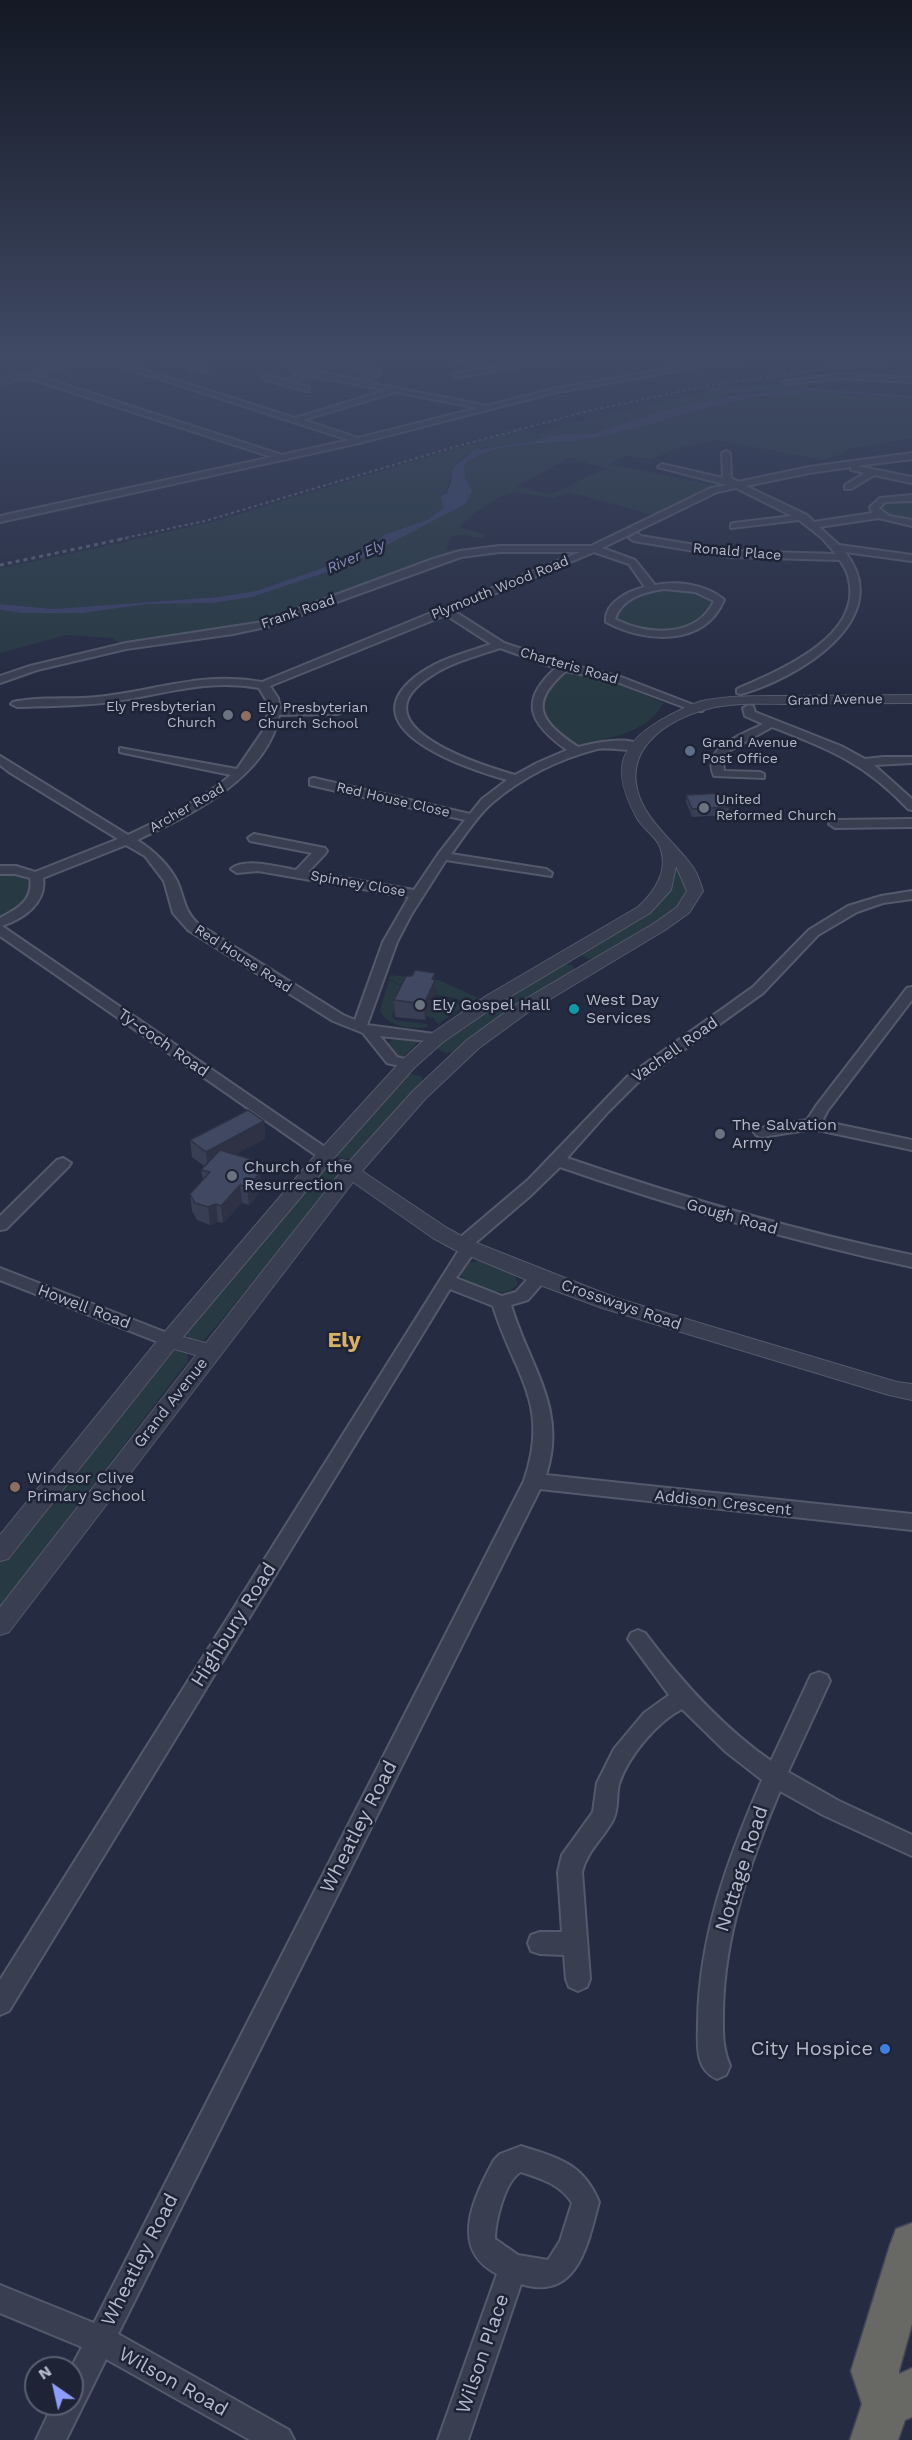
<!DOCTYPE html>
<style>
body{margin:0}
#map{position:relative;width:912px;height:2440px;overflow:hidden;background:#252b41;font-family:"Work Sans",sans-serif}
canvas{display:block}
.north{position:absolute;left:24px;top:2356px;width:60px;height:60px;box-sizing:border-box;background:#1e2336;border:2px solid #5b5f72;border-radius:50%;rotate:326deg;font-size:16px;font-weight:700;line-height:24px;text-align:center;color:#b6bacb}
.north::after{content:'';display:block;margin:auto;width:21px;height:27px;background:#8d9efa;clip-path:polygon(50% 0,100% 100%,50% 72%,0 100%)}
</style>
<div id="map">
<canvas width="912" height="2440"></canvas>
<div class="north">N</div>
</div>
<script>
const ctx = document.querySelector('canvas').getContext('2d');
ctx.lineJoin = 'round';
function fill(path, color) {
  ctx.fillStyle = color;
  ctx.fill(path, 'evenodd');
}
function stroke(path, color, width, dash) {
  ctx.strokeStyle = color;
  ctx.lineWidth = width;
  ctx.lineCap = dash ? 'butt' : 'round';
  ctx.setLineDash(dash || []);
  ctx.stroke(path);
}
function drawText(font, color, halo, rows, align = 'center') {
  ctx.font = font + ' "Work Sans",sans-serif';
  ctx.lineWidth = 5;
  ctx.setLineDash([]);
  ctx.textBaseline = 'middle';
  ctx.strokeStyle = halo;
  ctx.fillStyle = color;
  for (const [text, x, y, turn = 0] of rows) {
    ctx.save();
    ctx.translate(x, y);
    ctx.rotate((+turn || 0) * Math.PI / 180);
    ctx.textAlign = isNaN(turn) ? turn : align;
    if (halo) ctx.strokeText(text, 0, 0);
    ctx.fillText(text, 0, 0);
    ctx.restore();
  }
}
fill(new Path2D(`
 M830 381 808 386 809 388 734 394 701 404 659 412 606 430 587 434 549 436 544 439 536 434 551 428 708 392 706 389 711 387 800 385Z
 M805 392 912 399V438L846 449V452L823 460 717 440 678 448 649 460 629 455 609 464 713 485V487L653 515 569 492 553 498 514 492 499 497 476 512 459 527 485 535 483 538 464 535 451 536 446 549 478 551 460 554 280 620 121 645 113 638 66 635 0 653V610L22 613H83L148 604 213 603 252 597 349 565 458 508 466 503 468 482 465 478 464 465C493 440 562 445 601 436 669 421 734 396 805 392ZM573 459 607 469 587 476 567 488 550 494 516 487 567 459Z
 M519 429 532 432 542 439C513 450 477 437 454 466 448 474 451 488 441 500L443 508 427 520 377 540 371 547 349 559 256 591 218 597 53 609 0 604V568L107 546 220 520Z
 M912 500V521L891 518 879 511V507L886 502Z
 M673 587 707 595 713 602C697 634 637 645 614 617 633 594 644 592 673 587Z
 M563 672 615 683 664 703C645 736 607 737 574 746L563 739 543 718 541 697Z
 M676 865C680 874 686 882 685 892 681 918 618 945 596 958L588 959 582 956 581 954 659 903 673 883Z
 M0 873 25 877 30 884 32 892 18 906 0 917Z
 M565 964 572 965 575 970 456 1051 446 1053 438 1049V1046L464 1023Z
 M390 975 439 980 478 998 467 1005 455 998 436 995V990L416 987 413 992 389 979Z
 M389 980 405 988 392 1016 395 1020 427 1024 428 1027C411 1029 387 1028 380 1010Z
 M437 997 452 1000 464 1006 438 1024 433 1018 426 1016 427 1006 433 1007Z
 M395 1038 420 1041 400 1059 391 1051 388 1043Z
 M411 1074 421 1076 423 1082 353 1159 339 1158 336 1153 406 1075Z
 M322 1169 338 1171 339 1178 213 1330 204 1340 188 1339 185 1332Z
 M479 1261 513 1274 518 1281 517 1285C503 1300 479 1289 464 1279L461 1276C462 1265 468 1262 479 1261Z
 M175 1350 187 1353 188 1361 0 1606V1562L164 1355Z`), '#273942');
fill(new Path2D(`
 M810 388 912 396V399C864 395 814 389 766 396 705 404 648 428 588 439 552 445 492 440 464 465L465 478 472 491 466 503 458 508 349 565 252 597 213 603 148 604 83 613H22L0 610V604L53 609 218 597 256 591 349 559 371 547 384 535 427 520 443 508 441 496 447 493 451 482 452 470 456 465 474 450 536 441 549 436 596 433 659 412 735 395Z`), '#394268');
stroke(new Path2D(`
 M293 359 298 364
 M365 382 391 386
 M394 387 477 402`), '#394268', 2);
const minor = new Path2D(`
 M99 359H109L295 418 387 390 312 376 292 382 309 387V391H306L263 379 262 377 266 375 284 380 304 374 292 371 282 359H289L296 365 342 361 379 370V374L365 382 486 406 553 389 725 359H740L553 393 359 443 0 522V516L272 457 25 377 24 375 28 373 282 455 349 440ZM342 365 370 373 357 380 300 368ZM396 392 478 408 358 438 303 420Z
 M164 359H175L208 370 201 372Z
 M452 359C465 359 480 368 492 367 514 367 535 357 557 359L456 378 452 376 453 374 481 369Z
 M840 374 912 378V382L840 378 787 384 783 382Z
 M726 451 730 453 731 478 738 482 809 467 912 453V459L857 466 912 477V483L874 475 851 489H845V485L865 473 851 470V467L809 473 746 486 807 515 814 522 872 513 870 507 880 498 912 495V501L885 502 879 508 889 516 912 520V526L879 518 819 527 839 545 912 555V561L845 552C898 619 796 679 741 694L737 693V689C778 671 866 636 848 576 847 571 843 565 840 560L731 557 634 541 629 538 637 533 641 536 731 551 836 554 822 538 799 520 731 528V524L734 523 792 516 736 488 717 492 602 548 635 560 655 585C678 581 703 584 722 598L724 600C704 647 645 643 606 622 604 602 629 591 645 587L629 564 594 552 454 611 504 643 567 664 621 677 704 709 702 711H694L614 681 566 671C527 704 541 722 578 747 594 743 628 735 642 746 632 754 610 746 597 749 559 759 522 777 492 803 476 817 464 837 451 854L546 869 552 873 551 876 446 860 411 915 397 942 367 1025 442 1035 444 1038 437 1042 380 1036 397 1057 413 1061 415 1064 413 1067 408 1068 387 1063 363 1033 333 1021 188 930 173 913 164 881 145 856 126 845 43 878C47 903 23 919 2 926L332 1152 334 1155 332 1158H320L0 936V918C17 909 34 900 30 878L15 874H0V866H16L35 872 118 839 9 772 0 765V756L128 835C164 818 201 801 231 775L124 753 120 752V748L237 769 265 728 269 705 259 688C208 679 168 693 118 701 85 706 51 706 17 707L11 704 13 702C40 696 70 700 97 697 157 691 199 671 262 682L580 552H499L461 557 270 626 233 634 126 649 37 670 0 683V676L30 666 126 643 263 622 433 559 460 551 499 546H591L711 488 727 485 658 467 662 464 723 478 722 453ZM664 589 695 592 714 601C697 638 647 636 615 619 622 598 644 592 664 589ZM446 615 491 644C468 652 443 658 422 672 341 727 465 768 507 780L482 799 470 814 314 778 310 779V785L465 820 439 853 414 890 308 872 325 854 327 851 325 848 254 834 248 838 250 841 312 853 296 870C279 867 244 857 231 869L237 873 258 871 409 897 383 942 355 1020 343 1015 198 924C183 909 185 899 177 881 168 864 153 850 137 840 188 816 268 778 279 715L338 714 344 711 338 708 280 709 278 698 270 686ZM500 648 556 668C518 701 530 724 567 750L537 763 515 775C477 764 354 725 431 676 452 662 477 656 500 648Z
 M749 705 753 706 755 712 841 746 865 759 883 757H912V763L874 765 912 799V810L908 809C865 763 829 749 772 727L727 752 723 760 724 771 760 772 764 774V778L714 776C701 747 742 735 763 724L745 716 743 708Z
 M912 819V827L835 828 829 824 835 820Z
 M912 891V899L883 903 857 912 818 935 763 993 637 1083 608 1112 567 1158C681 1197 795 1231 912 1255V1267C792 1241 675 1207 560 1167L529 1197 474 1244 477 1248 456 1278 502 1296 516 1292 533 1273H545L548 1277 528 1300 511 1305C529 1366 568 1409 546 1475L912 1514V1530L540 1489 118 2334 289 2430 294 2440H250L106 2359 66 2440H36L53 2404H72L71 2368 82 2347 0 2313V2285L94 2323 524 1481C551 1403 514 1375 493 1306L450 1289 9 2011 0 2015V1980L459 1250 454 1245 456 1241 529 1179 627 1077 753 987 809 930 848 906 881 896Z
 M912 987V1000L828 1110 822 1121 912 1140V1150L813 1129 762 1137 756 1135 754 1132 756 1129 807 1120 816 1106 907 988Z
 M63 1158 71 1163 69 1166 6 1229 0 1230V1216L57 1160Z
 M0 1268 175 1336 178 1340 175 1344 169 1346 163 1344 0 1280Z
 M638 1630 645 1633C681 1681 721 1726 771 1761L811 1675 819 1672 827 1675 830 1681 788 1772 839 1801 912 1835V1856L823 1815 780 1791C750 1862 724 1935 723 2012 723 2034 722 2047 730 2066L726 2075 717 2079C694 2069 698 2044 698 2023 699 1936 728 1858 762 1780L726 1752 682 1709C657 1722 628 1756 619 1784 616 1795 619 1809 613 1820 603 1839 587 1851 582 1872L590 1979 587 1987 578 1991 569 1987 566 1979 564 1955 540 1954 531 1951 528 1943 531 1935 540 1932H562L558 1872 562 1855 593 1812 597 1783 614 1749 644 1713 669 1695 628 1639 631 1633Z
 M521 2146C558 2158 583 2163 599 2202 588 2243 578 2302 521 2284L468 2440H438L497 2274C448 2249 474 2197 494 2160L500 2154ZM521 2172C542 2179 560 2184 572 2203L560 2241 548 2260 518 2255 495 2239C495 2222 505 2180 521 2172Z`);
const tertiary = new Path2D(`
 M88 359H102L0 385V379Z
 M912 695V703C869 703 827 703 784 704 760 704 731 702 707 709 670 719 627 745 637 789 644 820 674 841 692 866 698 873 700 883 703 891L689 913 665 930 527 1013 479 1048 425 1099 362 1171 447 1228 469 1240 616 1298 897 1382 912 1384V1400L889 1395 602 1308 532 1282 455 1250 433 1238 353 1182 9 1632 0 1635V1607L196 1355 174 1349 8 1559 0 1561V1535L162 1335 319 1151 402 1060 431 1034 486 996 638 907C655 892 669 870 660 847 656 836 642 828 637 818 613 774 615 747 661 720 674 713 688 705 702 701 730 695 761 696 789 696 830 696 871 695 912 695ZM676 866 687 891 677 907 653 924 515 1005 467 1040 413 1091 349 1162 342 1160 335 1162 333 1166 340 1173 206 1343 183 1337 333 1159 414 1068 443 1042 498 1004 650 913 671 890Z`);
const trunk = new Path2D(`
 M912 2223V2324L899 2371V2374L912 2368V2417L905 2420 898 2440H850L862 2404 851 2371 890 2245 896 2229Z`);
stroke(minor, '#54596b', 4);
stroke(tertiary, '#54596b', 2);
stroke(trunk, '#414658', 3);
fill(minor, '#3a3e51');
fill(tertiary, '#3a3e51');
fill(trunk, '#686864');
stroke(new Path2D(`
 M120 539 205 521 454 447 588 411 706 386 893 359`), '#5c6178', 2, [3, 3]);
stroke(new Path2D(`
 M0 565 127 538`), '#5c6178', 3, [4, 4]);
fill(new Path2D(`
 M686 795 729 807 728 815 692 817 686 802Z
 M435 973V996L425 1020 395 1017 394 1000 412 976Z
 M264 1121 265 1139 236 1154 254 1160 255 1172 260 1173 262 1191 249 1205 242 1203 223 1223 218 1222 210 1225 197 1220 192 1211 190 1194 203 1180 201 1170 204 1166 192 1157 190 1140Z`), '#383e53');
fill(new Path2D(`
 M435 973V996L425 1020 424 1004 432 979Z
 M264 1121 265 1139 208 1169 206 1152Z
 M254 1160 255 1178 246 1169Z
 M260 1173 262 1191 249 1205 247 1187Z
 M240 1185 242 1203 223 1223 221 1206Z
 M216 1204 218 1222 210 1225 208 1207Z`), '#2e3244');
const building = new Path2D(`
 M722 793 729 807 692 809 686 795Z
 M415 970 435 973 432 979 435 980 424 1004 394 1000 406 976H412Z
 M248 1110 264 1121 206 1152 190 1140Z
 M220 1150 254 1160 246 1169 260 1173 247 1187 240 1185 221 1206 216 1204 208 1207 195 1203 190 1194 210 1172 201 1170Z`);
fill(building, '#414861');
stroke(building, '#2e3244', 1.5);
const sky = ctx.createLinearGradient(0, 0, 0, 700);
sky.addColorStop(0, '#141824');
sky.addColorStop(0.51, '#404a65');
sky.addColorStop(1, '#404a6500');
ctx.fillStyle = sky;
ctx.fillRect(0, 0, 912, 700);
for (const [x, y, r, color] of [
 [228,715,6,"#6b7280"],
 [246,716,6,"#8d6e63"],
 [690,751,6,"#5c6f8a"],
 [704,808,6,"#6b7280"],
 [420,1005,6,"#6b7280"],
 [574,1009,6,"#0f9aa8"],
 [720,1134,6,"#6b7280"],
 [232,1176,6,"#6b7280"],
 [15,1487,6,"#8d6e63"],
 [885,2049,6,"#3f7fe0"]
]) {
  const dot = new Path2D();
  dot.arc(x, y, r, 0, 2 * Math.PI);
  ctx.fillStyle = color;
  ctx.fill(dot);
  stroke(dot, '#1e2336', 2);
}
drawText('14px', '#b6bacb', '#1e2336', [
 ["Ronald Place",737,552,5],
 ["Plymouth Wood Road",500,588,-22],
 ["Frank Road",298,612,-19],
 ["Charteris Road",569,666,16],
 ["Grand Avenue",835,700,-1],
 ["Red House Close",393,800,13],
 ["Archer Road",187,808,-30],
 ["Spinney Close",358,884,10],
 ["Red House Road",243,959,33]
]);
drawText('14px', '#b6bacb', '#1e2336', [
 ["Ely Presbyterian",216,707,"right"],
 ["Church",216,723,"right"],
 ["Ely Presbyterian",258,708],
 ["Church School",258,724],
 ["Grand Avenue",702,743],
 ["Post Office",702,759],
 ["United",716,800],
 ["Reformed Church",716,816]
], 'left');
drawText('italic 15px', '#858fb7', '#1e2336', [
 ["River Ely",356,557,-24]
]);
drawText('16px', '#b6bacb', '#1e2336', [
 ["West Day",586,1000],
 ["Services",586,1018],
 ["Ely Gospel Hall",432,1005],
 ["The Salvation",732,1125],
 ["Army",732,1143],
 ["Church of the",244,1167],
 ["Resurrection",244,1185],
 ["Windsor Clive",27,1478],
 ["Primary School",27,1496]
], 'left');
drawText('16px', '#b6bacb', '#1e2336', [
 ["Ty-coch Road",163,1043,35],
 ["Vachell Road",675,1050,-35],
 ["Gough Road",732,1217,16],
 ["Crossways Road",621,1305,19],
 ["Howell Road",84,1307,21],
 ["Grand Avenue",171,1403,-52],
 ["Addison Crescent",723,1503,6]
]);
drawText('20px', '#b6bacb', '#1e2336', [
 ["Highbury Road",234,1625,-58],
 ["Wheatley Road",359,1827,-63],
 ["Nottage Road",742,1869,-72],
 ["Wheatley Road",140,2260,-63],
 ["Wilson Place",483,2354,-71],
 ["Wilson Road",173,2382,29]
]);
drawText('20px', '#b6bacb', '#1e2336', [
 ["City Hospice",873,2049]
], 'right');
drawText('bold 22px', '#d8b065', '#1e2336', [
 ["Ely",344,1341]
]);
</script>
